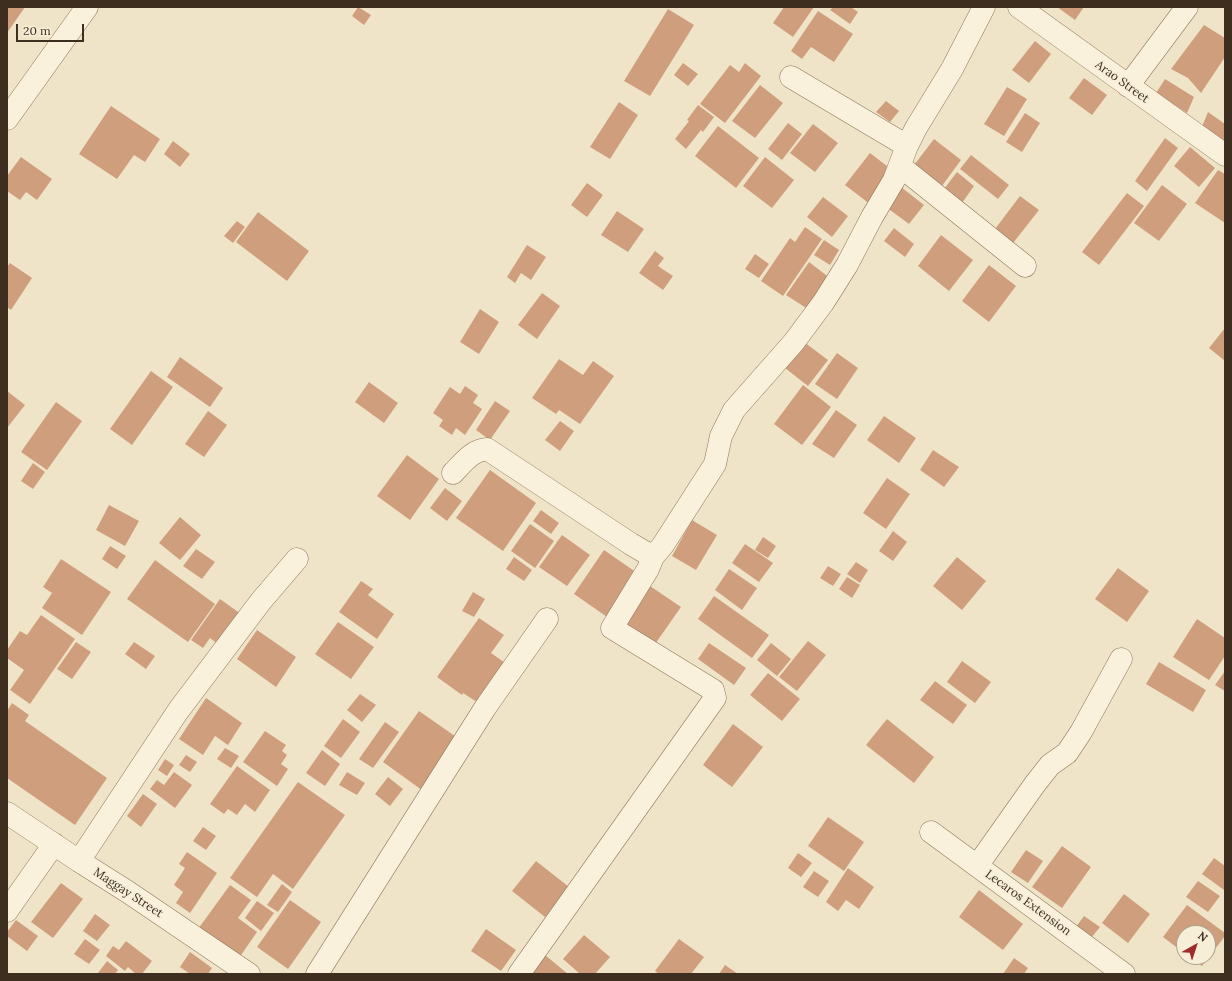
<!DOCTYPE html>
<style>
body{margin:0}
#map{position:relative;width:1232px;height:981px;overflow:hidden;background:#f0e4c8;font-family:Lora,serif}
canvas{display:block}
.frame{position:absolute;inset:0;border:8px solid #3d2e20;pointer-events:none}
.north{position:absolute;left:1176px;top:925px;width:40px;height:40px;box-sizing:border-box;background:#f7eed8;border:1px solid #ada18e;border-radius:50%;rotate:39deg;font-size:11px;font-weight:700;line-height:16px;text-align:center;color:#3d2e20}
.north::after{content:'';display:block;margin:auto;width:14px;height:18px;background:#9e2a2b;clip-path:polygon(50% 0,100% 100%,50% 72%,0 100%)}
.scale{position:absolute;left:16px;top:24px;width:68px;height:18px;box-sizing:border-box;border:2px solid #3d2e20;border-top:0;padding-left:5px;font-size:12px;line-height:14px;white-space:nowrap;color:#3d2e20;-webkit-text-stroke:3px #f7eed8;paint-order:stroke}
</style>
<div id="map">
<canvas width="1232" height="981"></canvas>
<div class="frame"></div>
<div class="north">N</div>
<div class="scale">20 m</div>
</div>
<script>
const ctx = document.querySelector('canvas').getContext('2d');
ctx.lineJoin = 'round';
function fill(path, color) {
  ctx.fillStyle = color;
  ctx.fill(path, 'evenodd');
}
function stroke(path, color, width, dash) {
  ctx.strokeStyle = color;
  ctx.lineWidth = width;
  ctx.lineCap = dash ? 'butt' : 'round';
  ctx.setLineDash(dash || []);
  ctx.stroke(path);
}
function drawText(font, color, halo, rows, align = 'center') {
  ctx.font = font + ' Lora,serif';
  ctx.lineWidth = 3.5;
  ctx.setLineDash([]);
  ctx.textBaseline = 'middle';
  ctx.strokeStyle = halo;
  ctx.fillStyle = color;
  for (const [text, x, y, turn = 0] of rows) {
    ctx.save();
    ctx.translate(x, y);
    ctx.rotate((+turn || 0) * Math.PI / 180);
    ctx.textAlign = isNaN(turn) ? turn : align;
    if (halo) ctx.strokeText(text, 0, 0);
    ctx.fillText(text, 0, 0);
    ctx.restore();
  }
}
fill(new Path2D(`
 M7 7H25L7 33Z
 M358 7 371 15 364 25 352 16Z
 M784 7H814L793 37 773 23Z
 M833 7H851L858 12 850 24 830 10Z
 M1057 7H1084L1075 20Z
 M668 9 694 25 650 96 624 81Z
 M818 11 853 34 834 62 811 47 802 59 791 51Z
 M1204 25 1225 38V57L1201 93 1188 78 1171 69Z
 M1035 41 1051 54 1029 83 1012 70Z
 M683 63 698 74 688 86 674 75Z
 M745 63 761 76 725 123 700 104 730 65 739 72Z
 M1084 78 1107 95 1092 115 1069 98Z
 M1165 79 1194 97 1187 113 1156 93Z
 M760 85 783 103 755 138 732 121Z
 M1007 87 1027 99 1004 136 984 124Z
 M886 101 899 111 890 122 876 112Z
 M619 102 638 115 610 159 590 147Z
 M698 105 714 117 703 132 701 130 686 149 675 139 689 121 687 120Z
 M111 106 160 139 145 162 134 155 117 179 79 154Z
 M1208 112 1225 124V146L1201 129Z
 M1025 113 1040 123 1022 152 1006 142Z
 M788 123 802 134 782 160 768 149Z
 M813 124 838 143 815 172 790 153Z
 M718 126 759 158 736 188 695 156Z
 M1165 138 1178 148 1147 191 1135 181Z
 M934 139 961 160 939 190 911 169Z
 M173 141 190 154 180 167 164 154Z
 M1190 147 1215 168 1199 187 1174 166Z
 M870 153 896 173 871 205 845 185Z
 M971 155 1009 185 998 199 960 169Z
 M21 157 52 179 37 200 26 192 20 200 7 191V176Z
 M765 157 794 180 772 208 743 186Z
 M1218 170 1225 174V223L1195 203Z
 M957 172 974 186 962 203 944 189Z
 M587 183 603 195 587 217 571 205Z
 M1162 185 1187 204 1159 241 1134 223Z
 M901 187 924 205 909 224 886 207Z
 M1127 193 1144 206 1099 265 1082 252Z
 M1020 196 1039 210 1010 247 992 233Z
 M823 197 848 216 832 237 807 217Z
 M617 211 644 229 628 252 601 235Z
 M258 212 309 251 287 281 236 242Z
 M237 221 245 227 233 243 224 236Z
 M805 227 822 239 783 296 761 281 790 238 795 242Z
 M894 228 914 244 905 257 884 241Z
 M941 235 973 260 949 291 918 266Z
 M824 240 839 250 830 265 814 255Z
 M527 245 546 257 531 280 521 273 515 283 507 277Z
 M655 251 664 258 658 266 673 276 663 290 639 273Z
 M755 254 769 264 759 278 745 269Z
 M809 262 835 282 814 313 786 295Z
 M10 263 32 278 11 310 7 307V267Z
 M989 265 1016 286 989 322 962 301Z
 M542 293 560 306 537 339 518 325Z
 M480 309 499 322 479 354 460 342Z
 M1225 328V361L1209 348Z
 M804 342 828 360 808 386 785 368Z
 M837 353 858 368 837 399 815 384Z
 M180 357 223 388 210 407 167 377Z
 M559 359 583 375 593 361 614 376 580 424 559 410 556 414 532 398Z
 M151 371 173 387 132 445 110 429Z
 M369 382 398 403 384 423 355 402Z
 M803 385 831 407 802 445 774 424Z
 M465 386 478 395 473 403 482 409 465 435 456 428 452 435 439 426 443 420 433 413 450 387 460 394Z
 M7 391 25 405 7 428Z
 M495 401 510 411 490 440 476 430Z
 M56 402 82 421 47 470 21 452Z
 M836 410 857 425 834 458 812 444Z
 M208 411 227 425 204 457 185 444Z
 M884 416 916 438 899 463 867 440Z
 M560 421 574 431 560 451 545 440Z
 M933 450 959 467 944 487 920 470Z
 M407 455 439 479 410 520 377 496Z
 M33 463 45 472 33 489 21 481Z
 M490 470 536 503 503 551 456 518Z
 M887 478 910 494 886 529 863 513Z
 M445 488 462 501 447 521 430 508Z
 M109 505 139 521 125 546 96 530Z
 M541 510 559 523 551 534 533 521Z
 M180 517 201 535 180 560 159 543Z
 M692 520 717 535 696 570 672 556Z
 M530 524 554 541 535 568 511 551Z
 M893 531 907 542 893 561 879 551Z
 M562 535 590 555 567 586 539 567Z
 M763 537 776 546 768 558 755 550Z
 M745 544 773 563 759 582 732 563Z
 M110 546 126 556 117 569 102 559Z
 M196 549 215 562 202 579 183 566Z
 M604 550 640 575 610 619 574 594Z
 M514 557 532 570 524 581 506 569Z
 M957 557 986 581 962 610 933 586Z
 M61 559 111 592 82 635 42 608 52 593 43 587Z
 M155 560 215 604 188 642 127 599Z
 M856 562 868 570 860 583 847 574Z
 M828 566 841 574 833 586 820 578Z
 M1118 568 1149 591 1127 622 1095 599Z
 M729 569 757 588 742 610 715 590Z
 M847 577 860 585 852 598 839 589Z
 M361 581 373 589 368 595 394 614 377 639 339 612Z
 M650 586 681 607 653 647 623 626Z
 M473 592 485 599 474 617 462 611Z
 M714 596 769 635 752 658 698 619Z
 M220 599 241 614 219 645 210 638 203 648 191 640Z
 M41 615 75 639 30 704 10 690 24 670 7 658V650L20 631 27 635Z
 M479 618 504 635 491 653 508 665 480 704 463 693 462 695 437 677Z
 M1197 619 1225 638V656L1209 680 1173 657Z
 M338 622 374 647 351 679 315 654Z
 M257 630 296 657 276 687 237 659Z
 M808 641 826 655 797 691 779 677Z
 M76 642 91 652 72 679 57 669Z
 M134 642 155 656 146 669 125 654Z
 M709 643 746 668 734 685 698 659Z
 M771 643 791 659 777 676 757 660Z
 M962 661 991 682 975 703 947 682Z
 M1159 662 1206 690 1193 712 1146 684Z
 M1225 671V691L1215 685Z
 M768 673 800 699 782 721 750 695Z
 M935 681 967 705 953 724 920 700Z
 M360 694 376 705 362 722 347 710Z
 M206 698 242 723 228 745 215 736 203 755 179 739Z
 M12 703 29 715 25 721 107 778 75 825 7 778V711Z
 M419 711 462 741 426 793 383 762Z
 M343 719 360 732 341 758 324 746Z
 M887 719 934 757 914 783 866 745Z
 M385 722 399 732 373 768 359 759Z
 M733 724 763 747 732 787 703 765Z
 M265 731 286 745 282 751 287 755 281 764 288 769 277 786 243 762Z
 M225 748 239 756 231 768 217 759Z
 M322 750 340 764 325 786 306 773Z
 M186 755 197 762 190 772 179 765Z
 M165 759 174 765 167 776 158 770Z
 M237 766 270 790 255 812 245 804 237 815 228 809 224 814 210 804Z
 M174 772 192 785 175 808 150 789 157 780 164 785Z
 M347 772 365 783 357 795 339 785Z
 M388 777 403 789 390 806 375 794Z
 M298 782 345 815 293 889 273 874 257 897 230 878Z
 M143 794 157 804 141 827 127 816Z
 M828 817 864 842 844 871 808 846Z
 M203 827 216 836 206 850 193 841Z
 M1062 846 1091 867 1062 908 1032 887Z
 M1026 850 1043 861 1028 883 1011 872Z
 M187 852 217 873 190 913 176 903 183 892 174 885 185 868 179 864Z
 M798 853 812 863 801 877 788 868Z
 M1214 858 1225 866V888L1224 890 1202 874Z
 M536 861 569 887 545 917 512 891Z
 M848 868 874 887 859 909 846 900 838 911 826 902Z
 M814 871 829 881 818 897 803 887Z
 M1198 881 1220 896 1208 912 1186 897Z
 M61 883 83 899 53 938 31 922Z
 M282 884 292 892 278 912 267 905Z
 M230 885 251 900 238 918 257 932 239 958 198 929Z
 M979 890 1023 924 1003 950 959 917Z
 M1124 894 1150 914 1128 943 1102 923Z
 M290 900 321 922 288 969 257 947Z
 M257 901 274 913 261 931 245 918Z
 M1187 905 1225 933V936L1202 966 1189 957H1208V933H1184V953L1163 937Z
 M95 914 110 925 97 941 83 931Z
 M1084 916 1100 927 1091 938 1076 927Z
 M16 920 38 936 27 951 7 936V932Z
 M486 929 516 950 501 971 471 951Z
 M584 935 610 957 595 974H580L563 959Z
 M85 939 100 950 89 964 74 954Z
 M679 939 704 957 691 974H659L655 971Z
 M126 941 152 961 142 974H136L128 967 125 971 106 956 113 946 119 950Z
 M190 952 212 968 208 974H190L180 967Z
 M545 955 568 974H529Z
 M1014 958 1028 968 1024 974H1003Z
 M107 961 118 970 115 974 98 973Z
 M725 965 738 974H719Z`), '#cf9f7d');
const minor = new Path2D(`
 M1019 7 1225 155
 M791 77 907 146
 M1128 86 1187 7
 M7 119 87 7
 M900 166 1025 266
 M453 473C463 463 472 450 487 449L631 544 653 557 663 545 715 464 721 436 734 410 794 342 823 303 847 265 872 217 894 180 907 146 916 128 952 69 984 7
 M7 813 79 861 128 892 249 974
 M931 832 1124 974
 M79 861 178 711 261 601 297 559
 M977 866 1035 784 1050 765 1067 753 1081 732 1121 659
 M7 911 54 844
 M317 974 485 708 547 619
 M519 974 715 698 713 690 612 628 648 569 653 557`);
stroke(minor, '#8d765c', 23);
stroke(minor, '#faf1dc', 22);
drawText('12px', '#3d2e20', '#f7eed8', [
 ["Arao Street",1122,82,36],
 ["Maggay Street",128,893,33],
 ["Lecaros Extension",1028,903,36]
]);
</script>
